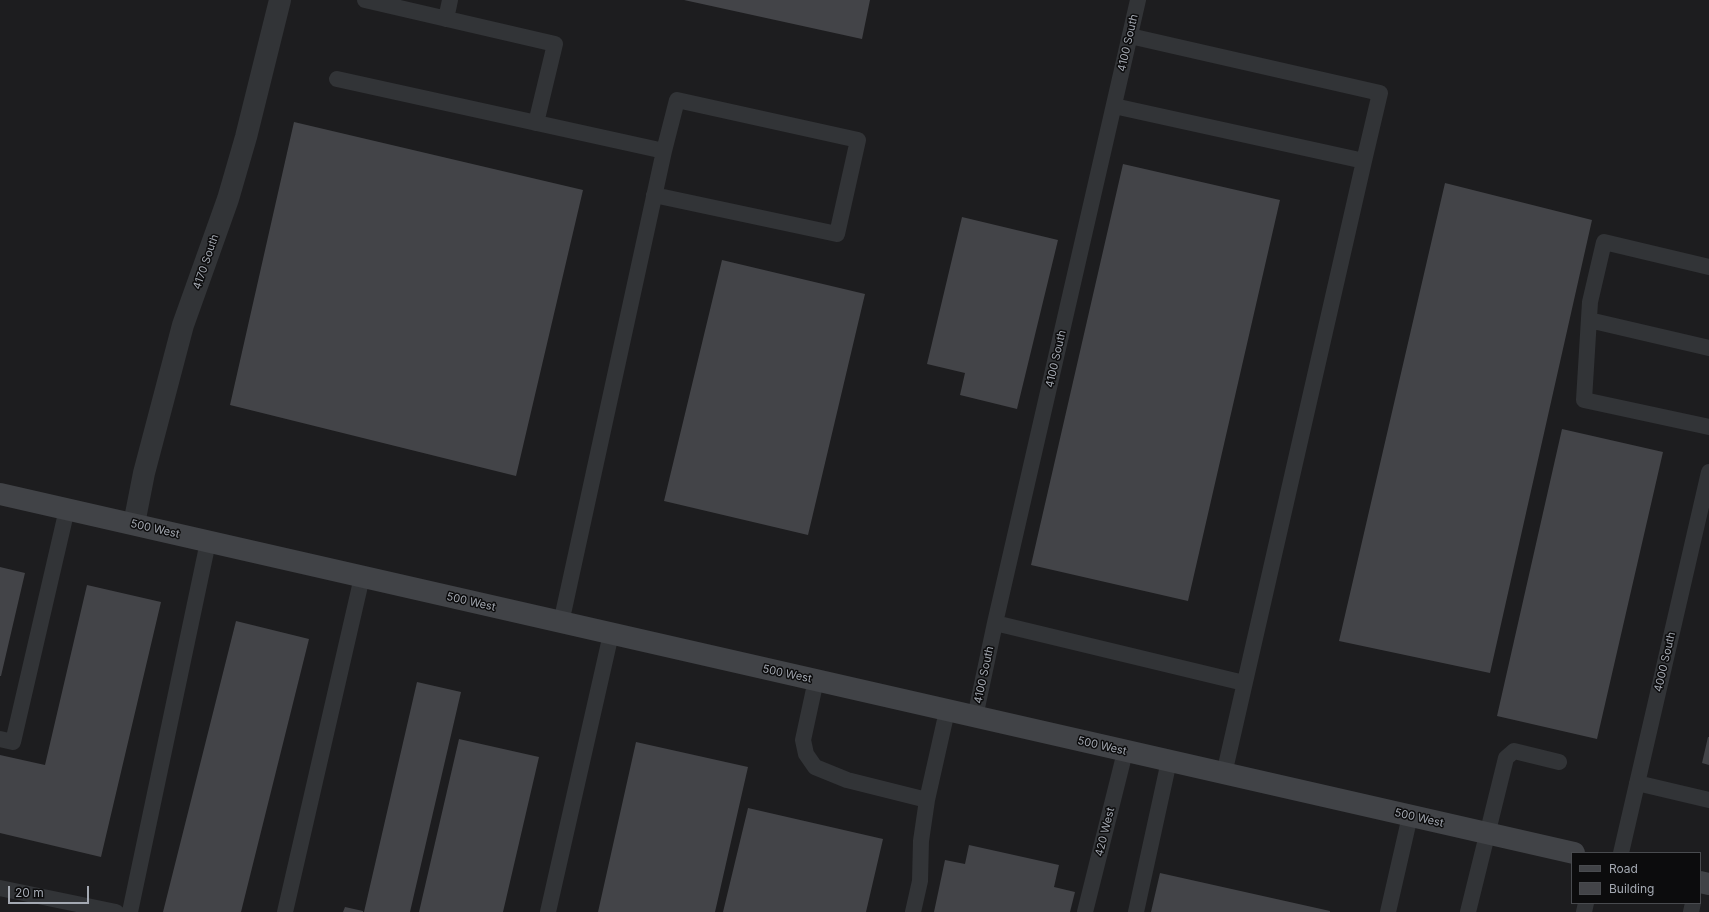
<!DOCTYPE html>
<style>
body{margin:0}
#map{position:relative;width:1709px;height:912px;overflow:hidden;background:#111112;font-family:Inter,sans-serif}
canvas{display:block}
.legend{position:absolute;left:1571px;top:852px;width:130px;height:52px;box-sizing:border-box;background:#0c0c0d;border:1px solid #494b4f;margin:0;padding:5px 7px;list-style:none;font-size:12px;color:#a4a9b2}
.legend li{display:flex;align-items:center;gap:8px;height:20px}
.legend b{width:20px;border:1px solid #494b4f}
.scale{position:absolute;left:8px;top:886px;width:81px;height:18px;box-sizing:border-box;border:2px solid #a4a9b2;border-top:0;padding-left:5px;font-size:12px;line-height:14px;white-space:nowrap;color:#a4a9b2;-webkit-text-stroke:3px #0c0c0d;paint-order:stroke}
</style>
<div id="map">
<canvas width="1709" height="912"></canvas>
<ul class="legend">
<li><b style="height:5px;background:#414347"></b>Road</li>
<li><b style="height:11px;background:#434448"></b>Building</li>
</ul>
<div class="scale">20 m</div>
</div>
<script>
const ctx = document.querySelector('canvas').getContext('2d');
ctx.lineJoin = 'round';
function fill(path, color) {
  ctx.fillStyle = color;
  ctx.fill(path, 'evenodd');
}
function stroke(path, color, width, dash) {
  ctx.strokeStyle = color;
  ctx.lineWidth = width;
  ctx.lineCap = dash ? 'butt' : 'round';
  ctx.setLineDash(dash || []);
  ctx.stroke(path);
}
function drawText(font, color, halo, rows, align = 'center') {
  ctx.font = font + ' Inter,sans-serif';
  ctx.lineWidth = 3;
  ctx.setLineDash([]);
  ctx.textBaseline = 'middle';
  ctx.strokeStyle = halo;
  ctx.fillStyle = color;
  for (const [text, x, y, turn = 0] of rows) {
    ctx.save();
    ctx.translate(x, y);
    ctx.rotate((+turn || 0) * Math.PI / 180);
    ctx.textAlign = isNaN(turn) ? turn : align;
    if (halo) ctx.strokeText(text, 0, 0);
    ctx.fillText(text, 0, 0);
    ctx.restore();
  }
}
fill(new Path2D(`
 M0 0H1709V912H0ZM1572 853H1700V903H1572Z`), '#1d1d1f');
fill(new Path2D(`
 M684 0H870L862 39Z
 M294 122 583 190 516 476 230 405Z
 M1123 164 1280 200 1188 601 1031 565Z
 M1445 183 1592 220 1490 673 1339 641Z
 M962 217 1058 240 1017 409 960 395 965 373 927 364Z
 M722 260 865 294 808 535 664 501Z
 M1562 429 1663 452 1597 739 1497 716Z
 M0 567 25 573 1 676H0Z
 M87 585 161 602 101 857 0 833V755L45 765Z
 M236 621 309 639 241 912H163Z
 M417 682 461 692 410 912H364Z
 M1708 737H1709V765L1702 763Z
 M459 739 539 757 503 912H419Z
 M636 742 748 767 715 912H598Z
 M748 808 883 839 866 912H723Z
 M969 845 1059 865 1054 887 1075 892 1070 912H934L945 860 965 864Z
 M1160 873 1330 911V912H1151Z
 M345 907 363 911V912H343Z`), '#434448');
stroke(new Path2D(`
 M365 0 555 44 536 123
 M446 19 450 0
 M1130 36 1380 93 1364 161
 M337 79 664 151 561 623
 M1114 106 1364 161 1224 774
 M654 195 837 234 858 140 677 100 664 151
 M1709 267 1604 242 1590 302 1584 400 1709 427
 M1589 320 1709 348
 M995 623 1244 683
 M816 680 803 740 806 754 815 767 847 780 927 800
 M975 717 995 623 1138 0
 M0 739 13 742 67 509
 M1637 783 1709 800
 M1621 853 1709 472
 M0 888 116 912
 M130 912 208 542
 M285 912 362 577
 M548 912 611 634
 M913 912 920 881 921 841 927 800 947 711
 M1085 912 1125 752
 M1136 912 1169 761
 M1388 912 1410 816
 M1468 912 1506 758 1514 751 1559 762
 M1584 912 1586 903
 M1691 912 1693 903`), '#323437', 16);
stroke(new Path2D(`
 M134 524 144 473 183 325 228 199 246 137 280 0`), '#323437', 22);
stroke(new Path2D(`
 M0 494 1574 853
 M1700 882 1709 884`), '#414347', 22);
drawText('11px', '#a4a9b2', '#0c0c0d', [
 ["4100 South",1128,43,-77],
 ["4170 South",206,262,-71],
 ["4100 South",1056,359,-77],
 ["500 West",155,529,13],
 ["500 West",471,602,13],
 ["4000 South",1665,662,-77],
 ["500 West",787,674,12],
 ["4100 South",984,675,-78],
 ["500 West",1102,746,13],
 ["500 West",1419,818,13],
 ["420 West",1105,832,-76]
]);
</script>
